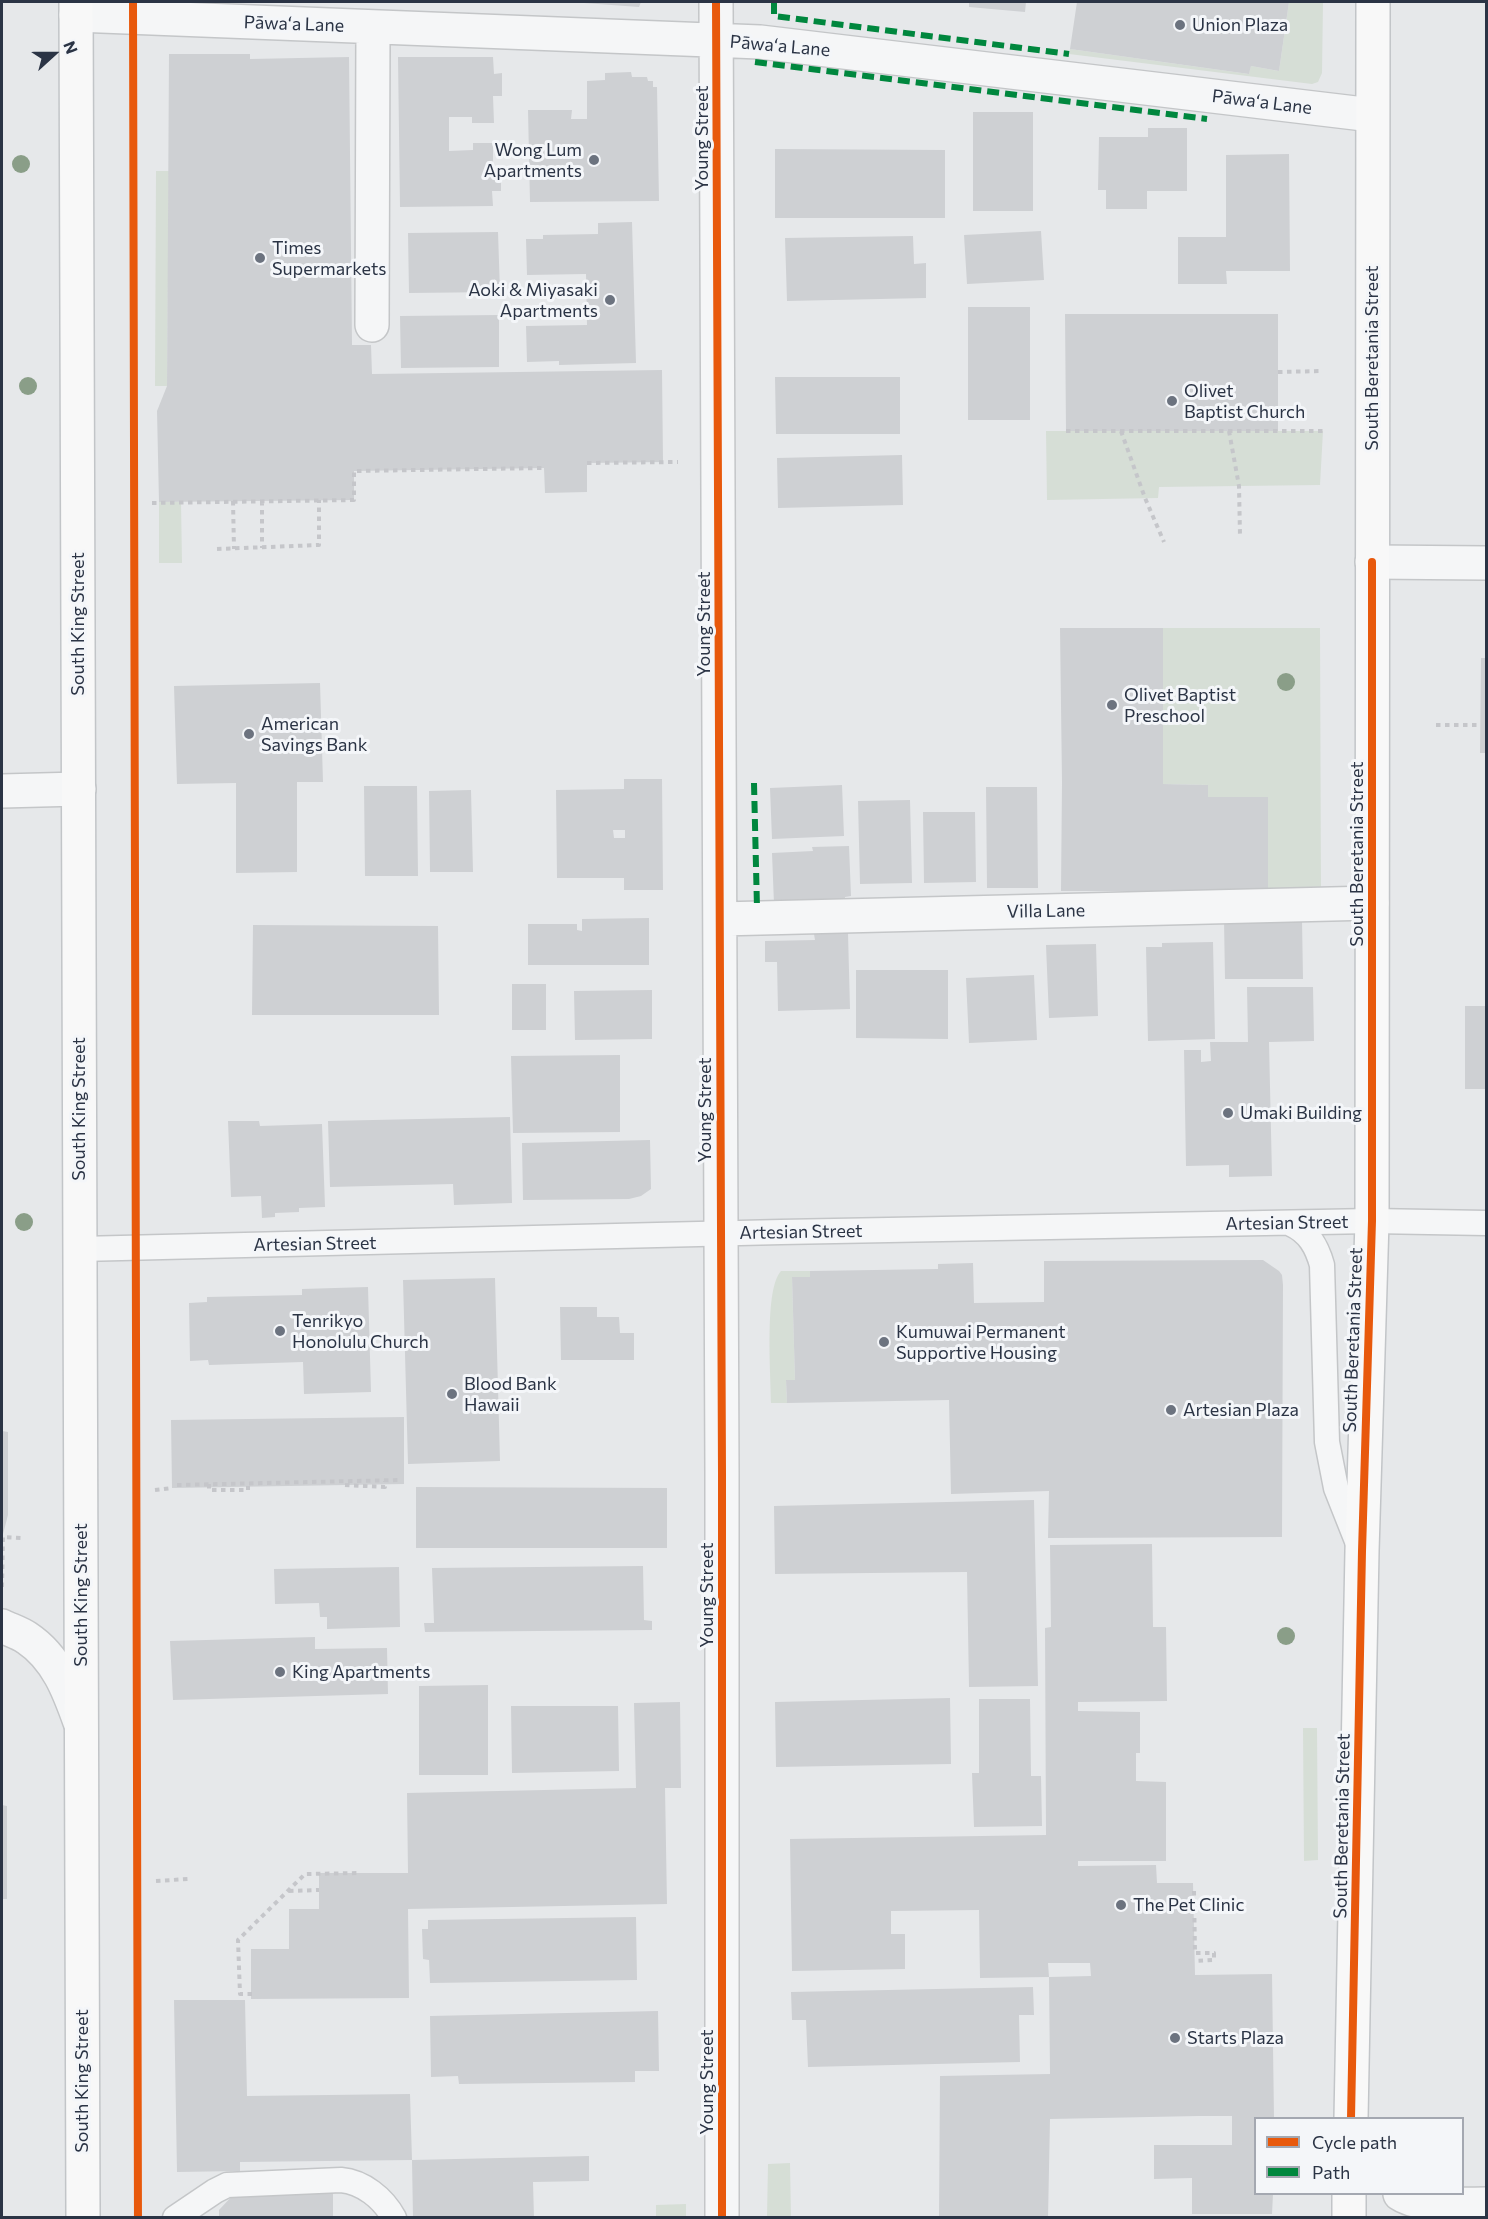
<!DOCTYPE html>
<meta charset="utf-8">
<style>
body{margin:0}
#map{position:relative;width:1488px;height:2219px;overflow:hidden;background:#e6e8ea;font-family:Commissioner,sans-serif}
canvas{display:block}
.frame{position:absolute;inset:0;border:3px solid #2b3445;pointer-events:none}
.legend{position:absolute;left:1254px;top:2117px;width:210px;height:78px;box-sizing:border-box;background:#f4f6f9;border:2px solid #a4a8b1;margin:0;padding:8px 10px;list-style:none;font-size:18px;color:#2b3445}
.legend li{display:flex;align-items:center;gap:12px;height:30px}
.legend b{width:30px;border:2px solid #a4a8b1}
.north{position:absolute;left:24px;top:24px;width:60px;height:60px;-webkit-text-stroke:4px #f4f6f9;paint-order:stroke;rotate:69deg;font-size:16px;font-weight:700;line-height:24px;text-align:center;color:#2b3445}
.north::after{content:'';display:block;margin:auto;width:21px;height:27px;background:#2b3445;clip-path:polygon(50% 0,100% 100%,50% 72%,0 100%)}
</style>
<div id="map">
<canvas width="1488" height="2219"></canvas>
<div class="frame"></div>
<ul class="legend">
<li><b style="height:8px;background:#e8590c"></b>Cycle path</li>
<li><b style="height:8px;background:#00873e"></b>Path</li>
</ul>
<div class="north">N</div>
</div>
<script>
const ctx = document.querySelector('canvas').getContext('2d');
ctx.lineJoin = 'round';
function fill(path, color) {
  ctx.fillStyle = color;
  ctx.fill(path, 'evenodd');
}
function stroke(path, color, width, dash) {
  ctx.strokeStyle = color;
  ctx.lineWidth = width;
  ctx.lineCap = dash ? 'butt' : 'round';
  ctx.setLineDash(dash || []);
  ctx.stroke(path);
}
function drawText(font, color, halo, rows, align = 'center') {
  ctx.font = font + ' Commissioner,sans-serif';
  ctx.lineWidth = 6;
  ctx.setLineDash([]);
  ctx.textBaseline = 'middle';
  ctx.strokeStyle = halo;
  ctx.fillStyle = color;
  for (const [text, x, y, turn = 0] of rows) {
    ctx.save();
    ctx.translate(x, y);
    ctx.rotate((+turn || 0) * Math.PI / 180);
    ctx.textAlign = isNaN(turn) ? turn : align;
    if (halo) ctx.strokeText(text, 0, 0);
    ctx.fillText(text, 0, 0);
    ctx.restore();
  }
}
fill(new Path2D(`
 M1289 2H1323L1322 73 1318 82 1312 84 1069 54 1070 49 1249 74 1251 66 1279 71Z
 M156 171H169L167 386H155Z
 M1046 431H1323L1320 485 1159 487 1158 498 1047 500Z
 M159 502H181L182 563H159Z
 M1163 628H1320L1321 891H1268V798L1208 797V785L1163 784Z
 M781 1271H810V1277L792 1278 795 1380 786 1381 787 1403H771C771 1375 764 1289 781 1271Z
 M1303 1728H1317L1318 1860 1304 1861Z
 M790 2163 791 2217H767L768 2164Z
 M686 2204V2217H656V2205Z`), '#d6ded6');
fill(new Path2D(`
 M584 2H641L639 7 584 3Z
 M969 2H1026L1025 12 969 7Z
 M1077 2H1289L1279 71 1251 66 1249 74 1070 49Z
 M169 54H250V59L349 57 352 345H371L372 374 662 370 663 462 587 463V492L545 493 544 468 354 471V500L159 502 157 411 167 386Z
 M398 57H493L494 74 502 73V96H493L494 123H472V117H449V151L473 150V143H493V170L501 169V191H492L493 206 400 207Z
 M631 72 632 77H647L648 81H653V87H657L659 201 530 202 528 110H572L571 119H587V81L605 80V73Z
 M973 112H1033V211H973Z
 M1148 128H1187V191H1147V209H1106V190H1098L1099 137H1148Z
 M775 149 945 150V218H775Z
 M1289 154 1290 271H1226L1227 284H1178V237H1226V155Z
 M632 222 636 363 559 365V361L527 362 526 326 587 325 586 274 527 275 526 239H543V235L598 234V223Z
 M1041 231 1044 280 967 284 964 235Z
 M498 232 500 292 409 293 408 233Z
 M913 236 914 264 926 263V298L787 301 785 238Z
 M968 307H1030V420H968Z
 M1065 314H1278V431H1066Z
 M499 315V367L401 368 400 316Z
 M775 377H900V434H776Z
 M902 455 903 505 778 508 777 458Z
 M1060 628H1163V784L1208 785V797H1268V891H1061L1062 782Z
 M1481 658H1486V753H1480Z
 M320 683 323 782H297V872L236 873V783L177 784 174 686Z
 M624 779H662L663 890H624V878H557L556 790 624 789ZM613 830H625V838H614Z
 M842 785 844 836 772 839 770 788Z
 M364 786H417L418 876H365Z
 M986 787H1037L1038 888H987Z
 M471 790 473 872H430L429 791Z
 M910 800 912 883 860 884 858 801Z
 M923 812H975L976 882 924 883Z
 M849 846 851 896 845 897V901L774 904 772 853 813 851 812 847Z
 M649 918V965H528V924H577V930L582 931V919Z
 M1224 920H1302L1303 979H1225Z
 M253 925 438 926 439 1015H252Z
 M848 933 850 1009 778 1011 777 962H765V941L815 940 814 934Z
 M1213 942 1215 1039 1148 1041 1146 947H1162V943Z
 M1096 944 1098 1016 1049 1018 1046 945Z
 M856 970H948V1039L856 1038Z
 M1034 975 1037 1040 969 1043 966 978Z
 M512 984H546V1030H512Z
 M1247 987H1313L1314 1041 1269 1042 1272 1176 1229 1177V1165L1186 1166 1184 1050H1201V1062L1211 1061 1210 1042H1248Z
 M652 990V1039L575 1040 574 991Z
 M1465 1006H1486V1089H1465Z
 M620 1055V1132L513 1133 511 1056Z
 M510 1117 512 1203 454 1205 453 1184 330 1187 328 1121Z
 M228 1121H259L260 1126 322 1124 325 1207 299 1208V1212L275 1213V1217L262 1218 261 1196 231 1197Z
 M650 1140 651 1189 641 1196 629 1199 523 1200 522 1143Z
 M1263 1260 1279 1271 1282 1275 1283 1285 1282 1537 1048 1538 1049 1491 951 1494 949 1400 787 1403 786 1380H795L792 1277H810V1271L938 1269V1264L973 1263 974 1303 1044 1302V1261Z
 M495 1278 500 1461 408 1464 403 1280Z
 M368 1287 371 1392 304 1394 303 1362 209 1365 208 1360 190 1361 189 1303 207 1302V1297L302 1295V1289Z
 M560 1307H597V1317H619L620 1333H634V1360H561Z
 M404 1417V1484L172 1488 171 1420Z
 M2 1431 8 1432V1515L2 1538Z
 M416 1487 667 1488V1548H416Z
 M1034 1500 1038 1686 969 1687 967 1572 775 1574 774 1506Z
 M1152 1544 1153 1627H1166L1167 1701 1078 1702V1711L1140 1712V1753H1136V1781L1166 1782V1861H1078V1866L1156 1865 1157 1883H1193L1195 1975 1272 1974 1274 2118H1256V2194H1273L1272 2214H1192V2178L1154 2179V2145H1232V2116H1199L1050 2119 1048 2218H939L940 2076 1050 2074 1049 1977 980 1978 979 1910 891 1911V1934H905V1969L792 1971 790 1839 1046 1835 1045 1628 1051 1627 1050 1545ZM1048 1963H1090L1091 1976 1049 1977Z
 M643 1566 644 1620 652 1621V1630L425 1632 424 1623H434L432 1568Z
 M399 1567 400 1627 327 1629V1617H320L319 1603 275 1604 274 1569Z
 M315 1637V1649L387 1648 388 1694 173 1700 170 1641Z
 M488 1685V1775H419V1686Z
 M950 1698 951 1764 776 1767 775 1702Z
 M979 1699H1030L1031 1776H1041L1042 1826 974 1827 972 1773H979Z
 M680 1702 681 1788H665L667 1904 408 1909 409 1998 251 1999V1949H289V1909H319V1873H408L407 1793 636 1788 634 1703Z
 M511 1706H618L619 1771 512 1773Z
 M2 1805 7 1806V1899H2Z
 M636 1917 637 1980 430 1983 429 1960 423 1959 422 1929H428V1920Z
 M1033 1987 1034 2015H1019L1020 2062 808 2067 806 2020H792L791 1992Z
 M174 2000H245L247 2096 410 2094 412 2160 589 2156V2181L533 2182 534 2218H413L412 2160 240 2162V2171L177 2172Z
 M658 2011 659 2071H635V2082L459 2084 458 2076 431 2077 430 2016Z
 M333 2192V2218H219V2210L235 2193Z`), '#ced0d3');
const service = new Path2D(`
 M1291 1224C1309 1232 1317 1247 1322 1265L1327 1442 1336 1488 1359 1546
 M80 1249 781 1232 1372 1221 1486 1223
 M175 2218 215 2191 227 2185 341 2180C363 2182 383 2198 394 2218`);
const minor = new Path2D(`
 M716 2 722 1473V2218
 M76 15 760 42 1372 115
 M372 325 373 27
 M1372 562 1486 563
 M2 791 79 789
 M720 919 1372 903
 M2 1626C10 1630 20 1633 27 1638 57 1658 69 1691 80 1722`);
const tertiary = new Path2D(`
 M1400 2194C1419 2207 1463 2204 1486 2204`);
const primary = new Path2D(`
 M76 2 83 2218
 M1351 2118 1362 1551 1372 1221 1373 2
 M1349 2218V2194`);
stroke(service, '#c4c6c8', 27);
stroke(minor, '#c4c6c8', 36);
stroke(tertiary, '#c4c6c8', 36);
stroke(primary, '#c2c5c8', 36);
stroke(new Path2D(`
 M1278 372 1323 371
 M1066 431H1323
 M1121 431 1145 498 1164 542
 M1229 431 1239 486 1240 535
 M587 463 678 462
 M233 501 234 549
 M262 501V548
 M152 503 354 500V471L544 468
 M217 549 319 545V500
 M1436 725H1480
 M209 1484V1490H248V1486
 M177 1485 399 1480
 M345 1485 385 1487V1481
 M155 1490 172 1488
 M2 1587 3 1537 21 1538
 M156 1881 188 1879
 M289 1891 319 1890
 M1194 1891 1195 1953H1214V1960L1195 1961
 M252 1994H240L238 1940 305 1874 359 1873
 M534 2217V2218`), '#c5c6ca', 4, [4.5, 4.5]);
stroke(service, '#f5f6f7', 24);
stroke(minor, '#f5f6f7', 33);
stroke(tertiary, '#f5f6f7', 33);
stroke(primary, '#f8f8f8', 33);
stroke(new Path2D(`
 M774 2V16L1069 54
 M755 62 1207 119
 M754 783 757 908`), '#00873e', 6, [12, 6]);
stroke(new Path2D(`
 M133 2 138 2218
 M716 2 722 1473V2218
 M1351 2118 1362 1551 1372 1221V562`), '#e8590c', 8);
ctx.fillStyle = '#8a9e88';
for (const [x, y] of [
 [21,164],
 [28,386],
 [1286,682],
 [24,1222],
 [1286,1636]
]) {
  ctx.beginPath();
  ctx.arc(x, y, 9, 0, 2 * Math.PI);
  ctx.fill();
}
for (const [x, y, r, color] of [
 [1180,25,6,"#6c737f"],
 [594,160,6,"#6c737f"],
 [260,258,6,"#6c737f"],
 [610,300,6,"#6c737f"],
 [1172,401,6,"#6c737f"],
 [1112,705,6,"#6c737f"],
 [249,734,6,"#6c737f"],
 [1228,1113,6,"#6c737f"],
 [280,1331,6,"#6c737f"],
 [884,1342,6,"#6c737f"],
 [452,1394,6,"#6c737f"],
 [1171,1410,6,"#6c737f"],
 [280,1672,6,"#6c737f"],
 [1121,1905,6,"#6c737f"],
 [1175,2038,6,"#6c737f"]
]) {
  const dot = new Path2D();
  dot.arc(x, y, r, 0, 2 * Math.PI);
  ctx.fillStyle = color;
  ctx.fill(dot);
  stroke(dot, '#f4f6f9', 2);
}
drawText('18px', '#2b3445', '#f4f6f9', [
 ["Pāwaʻa Lane",294,24,2],
 ["Pāwaʻa Lane",780,46,5],
 ["Pāwaʻa Lane",1262,102,7],
 ["Young Street",702,138,-90],
 ["South Beretania Street",1372,358,-90],
 ["South King Street",78,624,-90],
 ["Young Street",704,624,-90],
 ["South Beretania Street",1357,854,-90],
 ["Villa Lane",1046,911,-1],
 ["South King Street",79,1109,-90],
 ["Young Street",705,1110,-90],
 ["Artesian Street",1287,1223,-1],
 ["Artesian Street",801,1232,-1],
 ["Artesian Street",315,1244,-1],
 ["South Beretania Street",1353,1340,-88],
 ["South King Street",81,1595,-90],
 ["Young Street",707,1595,-90],
 ["South Beretania Street",1342,1826,-89],
 ["South King Street",82,2081,-90],
 ["Young Street",707,2082,-90]
]);
drawText('18px', '#2b3445', '#f4f6f9', [
 ["Union Plaza",1192,25],
 ["Wong Lum",582,150,"right"],
 ["Apartments",582,171,"right"],
 ["Times",272,248],
 ["Supermarkets",272,269],
 ["Aoki & Miyasaki",598,290,"right"],
 ["Apartments",598,311,"right"],
 ["Olivet",1184,391],
 ["Baptist Church",1184,412],
 ["Olivet Baptist",1124,695],
 ["Preschool",1124,716],
 ["American",261,724],
 ["Savings Bank",261,745],
 ["Umaki Building",1240,1113],
 ["Tenrikyo",292,1321],
 ["Honolulu Church",292,1342],
 ["Kumuwai Permanent",896,1332],
 ["Supportive Housing",896,1353],
 ["Blood Bank",464,1384],
 ["Hawaii",464,1405],
 ["Artesian Plaza",1183,1410],
 ["King Apartments",292,1672],
 ["The Pet Clinic",1133,1905],
 ["Starts Plaza",1187,2038]
], 'left');
</script>
